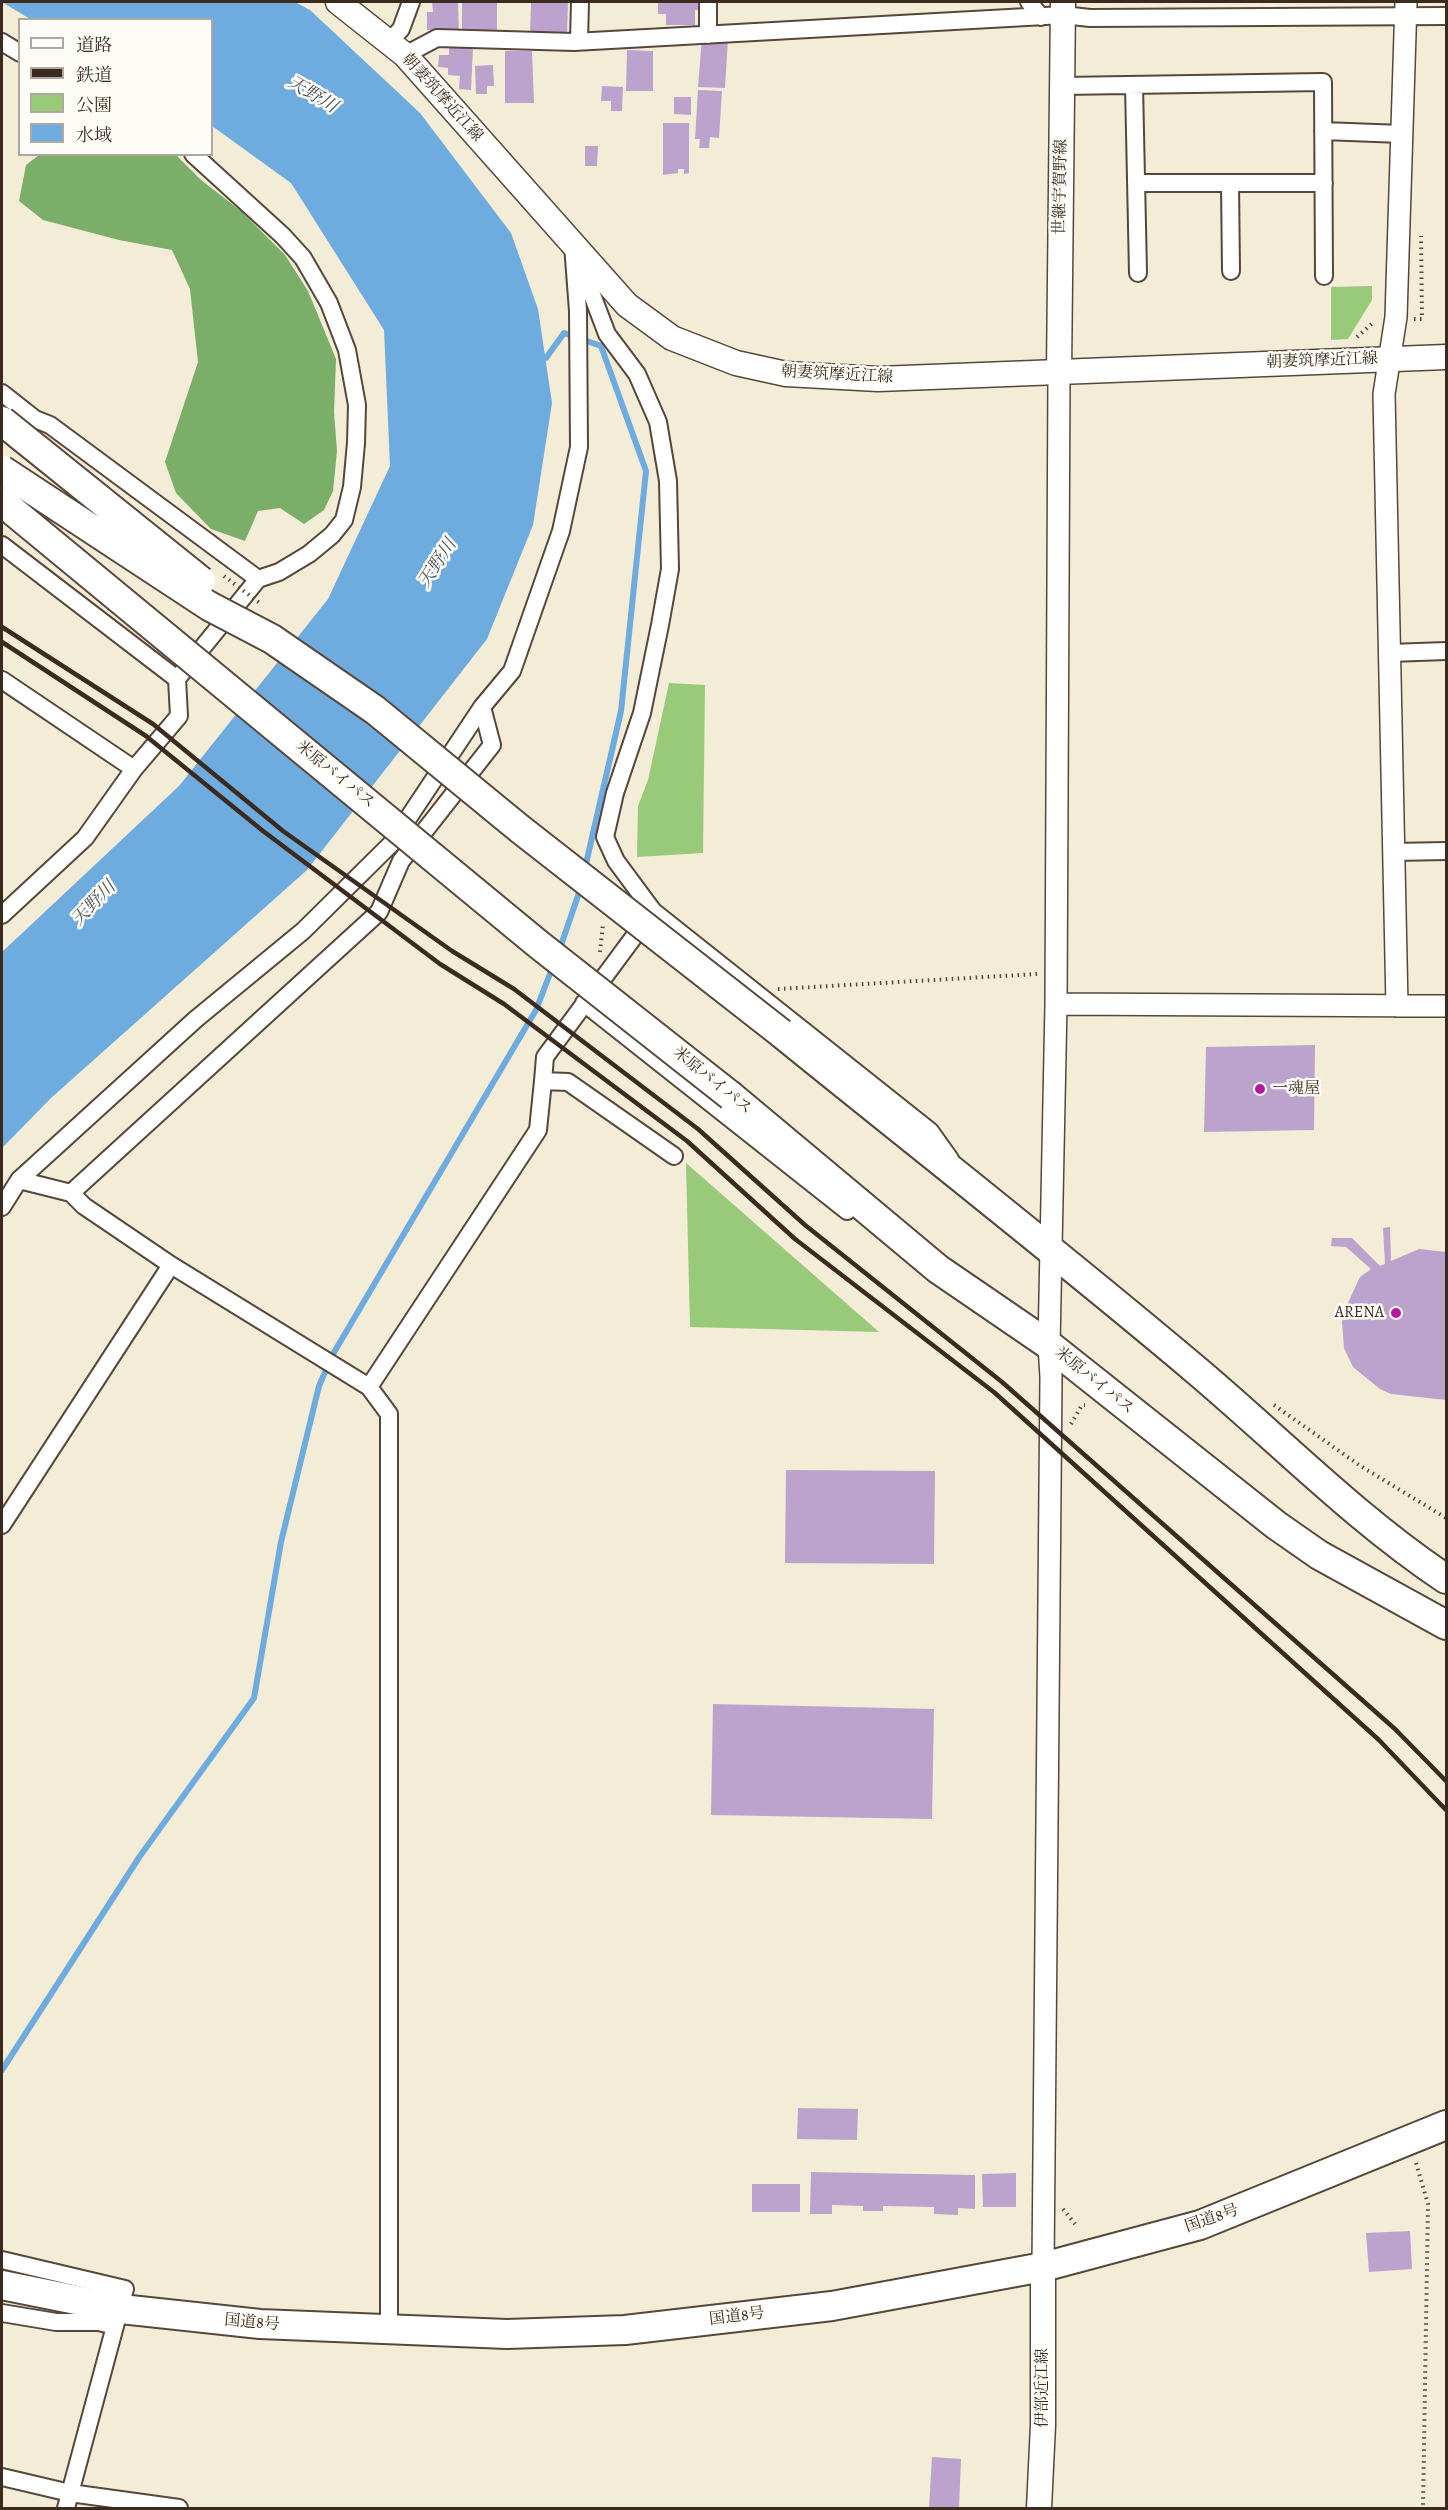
<!DOCTYPE html>
<meta charset="utf-8">
<style>
body{margin:0}
#map{position:relative;width:1448px;height:2510px;overflow:hidden;background:#f3ecd7;font-family:Alegreya,"Noto Serif JP",serif}
canvas{display:block}
.frame{position:absolute;inset:0;border:3px solid #3b2a1e;pointer-events:none}
.legend{position:absolute;left:18px;top:18px;width:195px;height:138px;box-sizing:border-box;background:#fdfcf7;border:2px solid #afa8a0;margin:0;padding:8px 10px;list-style:none;font-size:18px;color:#3b2a1e}
.legend li{display:flex;align-items:center;gap:12px;height:30px}
.legend b{width:30px;border:2px solid #afa8a0}
</style>
<div id="map">
<canvas width="1448" height="2510"></canvas>
<div class="frame"></div>
<ul class="legend">
<li><b style="height:8px;background:#fff"></b>道路</li>
<li><b style="height:8px;background:#3b2a1e"></b>鉄道</li>
<li><b style="height:16px;background:#99ca79"></b>公園</li>
<li><b style="height:16px;background:#6eace0"></b>水域</li>
</ul>
</div>
<script>
const ctx = document.querySelector('canvas').getContext('2d');
ctx.lineJoin = 'round';
function fill(path, color) {
  ctx.fillStyle = color;
  ctx.fill(path, 'evenodd');
}
function stroke(path, color, width, dash) {
  ctx.strokeStyle = color;
  ctx.lineWidth = width;
  ctx.lineCap = dash ? 'butt' : 'round';
  ctx.setLineDash(dash || []);
  ctx.stroke(path);
}
function drawText(font, color, halo, rows, align = 'center') {
  ctx.font = font + ' Alegreya,"Noto Serif JP",serif';
  ctx.lineWidth = 5;
  ctx.setLineDash([]);
  ctx.textBaseline = 'middle';
  ctx.strokeStyle = halo;
  ctx.fillStyle = color;
  for (const [text, x, y, turn = 0] of rows) {
    ctx.save();
    ctx.translate(x, y);
    ctx.rotate((+turn || 0) * Math.PI / 180);
    ctx.textAlign = isNaN(turn) ? turn : align;
    if (halo) ctx.strokeText(text, 0, 0);
    ctx.fillText(text, 0, 0);
    ctx.restore();
  }
}
fill(new Path2D(`
 M1372 286V300L1348 339 1331 340V287Z
 M669 683 705 685 703 853 637 857 638 806 648 780Z
 M686 1163 879 1332 690 1327Z`), '#99ca79');
fill(new Path2D(`
 M39 155H176L201 180 241 211 285 255 308 291 336 359 334 412 337 451 333 491 324 510 304 524 280 508 258 511 245 541 211 529 176 493 165 462 198 362 190 289 172 250 119 240 43 220 19 201 26 165Z`), '#7aae69');
fill(new Path2D(`
 M2 2H295L310 10 420 113 511 233 538 309 552 403 533 525 487 639 307 870 51 1098 2 1148V952L179 786 328 599 390 466 384 330 291 183 212 126V20L30 19Z`), '#6eace0');
stroke(new Path2D(`
 M538 359 546 358 564 333 601 346 646 471 621 711 585 868
 M559 951 581 887
 M2 2070 140 1856 254 1698 281 1542 319 1386 333 1354 536 1010 553 966`), '#6eace0', 6);
fill(new Path2D(`
 M432 2H458L459 34 444 35 443 30H427V12H433Z
 M462 2H497V33L462 29Z
 M531 2H568L567 36 530 35Z
 M658 2H702V10H695V25H666V14H658Z
 M702 37 728 39 725 88 698 87Z
 M449 46 473 48 471 90 459 89 460 76 448 75V68L438 67 439 55H449Z
 M627 50 653 51V91H626Z
 M505 51H532L534 103H505Z
 M493 65 494 86H487V94H476L475 66Z
 M602 86 623 87 622 111H611V101H601Z
 M698 90 722 91 719 138 710 137 709 148H699L700 139H695Z
 M674 97H691V115L674 114Z
 M663 123H689V173L684 174V169H678V173L663 175Z
 M585 146H598L597 166H585Z
 M1315 1045 1314 1130 1204 1132 1206 1047Z
 M1390 1227 1391 1261 1419 1249 1446 1252V1400L1391 1394 1380 1389 1353 1367 1344 1348 1342 1322 1347 1305 1360 1277 1371 1269 1346 1247 1331 1246 1332 1238H1352L1380 1266 1385 1264 1383 1228Z
 M786 1470 935 1471 934 1564 785 1563Z
 M713 1704 934 1709 932 1819 711 1815Z
 M798 2108 858 2109 857 2140 797 2139Z
 M811 2172 975 2175V2209L958 2208V2215L934 2214V2207L883 2206V2211H863V2206L832 2205V2214H810Z
 M1016 2173V2207H983L982 2174Z
 M752 2184H800V2212H752Z
 M1410 2231 1412 2269 1369 2272 1366 2233Z
 M932 2457 961 2459 959 2508H929Z`), '#bba3cd');
const minor = new Path2D(`
 M1029 2 1041 17
 M708 35V2
 M390 41 401 29 411 2
 M579 41 580 2
 M2 42 20 53
 M405 55 437 38 574 42 1063 15 1090 18 1446 16
 M1134 85 1138 273
 M1062 86 1323 82 1324 276
 M1323 131 1402 134
 M1136 183H1324
 M1230 183 1231 271
 M580 263 607 334 637 374 658 422 668 481 670 569 660 625 642 713 615 793 605 837 616 861 653 911 545 1057 543 1081 568 1082 674 1156
 M2 393 35 419 50 425 258 579
 M2 545 177 679
 M1390 653 1446 651
 M2 680 134 769
 M1394 852 1446 851
 M653 911 930 1131 950 1159
 M2 915 85 838 134 769 179 716 177 679 258 579 279 572 309 554 332 535 344 520 352 487 356 443 357 405 347 350 329 303 303 258 283 236 193 154
 M584 1003 847 1211
 M19 1180 71 1193 84 1206 171 1265 369 1387 389 1414V2331
 M71 1193 379 912 401 861 492 745 482 707
 M2 1207 19 1180 196 1019 303 931 391 844 482 707 512 671 561 531 579 447 578 311 573 245
 M369 1387 538 1130 543 1081
 M2 1525 171 1265
 M2 2260 125 2289 66 2508
 M2 2313 56 2322H99L115 2326
 M2 2477 70 2493 179 2508`);
const tertiary = new Path2D(`
 M1056 1004 1446 1006
 M1397 1006 1384 394 1396 317 1406 2
 M1043 2267 1051 1377 1049 1345 1056 1004 1059 372`);
const secondary = new Path2D(`
 M338 2 405 55 627 305 672 338 736 363 786 374 878 379 1446 357
 M1059 372 1063 2
 M1039 2508 1043 2425V2267`);
const trunk = new Path2D(`
 M781 1033C919 1145 1060 1255 1196 1370 1279 1440 1356 1519 1446 1579
 M731 1096 938 1269 1049 1345 1276 1525 1319 1555 1446 1625
 M2 2285 121 2309 260 2324 507 2334 625 2330 832 2306 1043 2267 1200 2225 1446 2125`);
stroke(minor, '#57473a', 20);
stroke(tertiary, '#57473a', 24);
stroke(secondary, '#57473a', 27);
stroke(trunk, '#57473a', 32);
stroke(new Path2D(`
 M1414 319H1422L1421 236
 M1357 337 1374 322
 M600 952 603 924
 M778 989 1037 974
 M1274 1405 1359 1465 1446 1518
 M1071 1424 1082 1405H1085
 M1416 2163 1428 2204 1423 2508
 M1063 2209 1075 2224`), '#57473a', 4, [1.5, 4.5]);
stroke(minor, '#fff', 16);
stroke(tertiary, '#fff', 21);
stroke(secondary, '#fff', 24);
stroke(trunk, '#fff', 28);
stroke(new Path2D(`
 M2 627 153 724 283 831 452 951 514 989 698 1129 805 1225 1002 1382 1395 1729 1446 1781
 M2 642 146 736 263 831 440 964 504 1004 687 1141 795 1239 995 1393 1379 1740 1446 1810`), '#3b2a1e', 4.5);
const trunkBridge = new Path2D(`
 M2 421 201 581
 M2 470 209 606 272 639 375 710 520 829 781 1033
 M2 502 538 944 731 1096`);
stroke(trunkBridge, '#57473a', 32, []);
stroke(new Path2D(`
 M224 576 261 604`), '#57473a', 4, [1.5, 4.5]);
stroke(trunkBridge, '#fff', 28);
for (const [x, y, r, color] of [
 [1260,1089,6,"#b5179e"],
 [1396,1313,6,"#b5179e"]
]) {
  const dot = new Path2D();
  dot.arc(x, y, r, 0, 2 * Math.PI);
  ctx.fillStyle = color;
  ctx.fill(dot);
  stroke(dot, '#fdfcf7', 2);
}
drawText('16px', '#3b2a1e', '#fdfcf7', [
 ["朝妻筑摩近江線",442,98,48],
 ["世継宇賀野線",1061,187,-89],
 ["朝妻筑摩近江線",1322,361,-2],
 ["朝妻筑摩近江線",837,375,3],
 ["米原バイパス",335,775,39],
 ["米原バイパス",712,1081,39],
 ["米原バイパス",1094,1381,39],
 ["国道8号",1212,2219,-19],
 ["国道8号",737,2317,-7],
 ["国道8号",252,2323,5],
 ["伊部近江線",1043,2388,-90]
]);
drawText('16px', '#3b2a1e', '#fdfcf7', [
 ["一魂屋",1272,1089],
 ["ARENA",1384,1313,"right"]
], 'left');
drawText('italic 18px', '#4d5862', '#fdfcf7', [
 ["天野川",312,95,31],
 ["天野川",438,564,-57],
 ["天野川",94,904,-46]
]);
</script>
